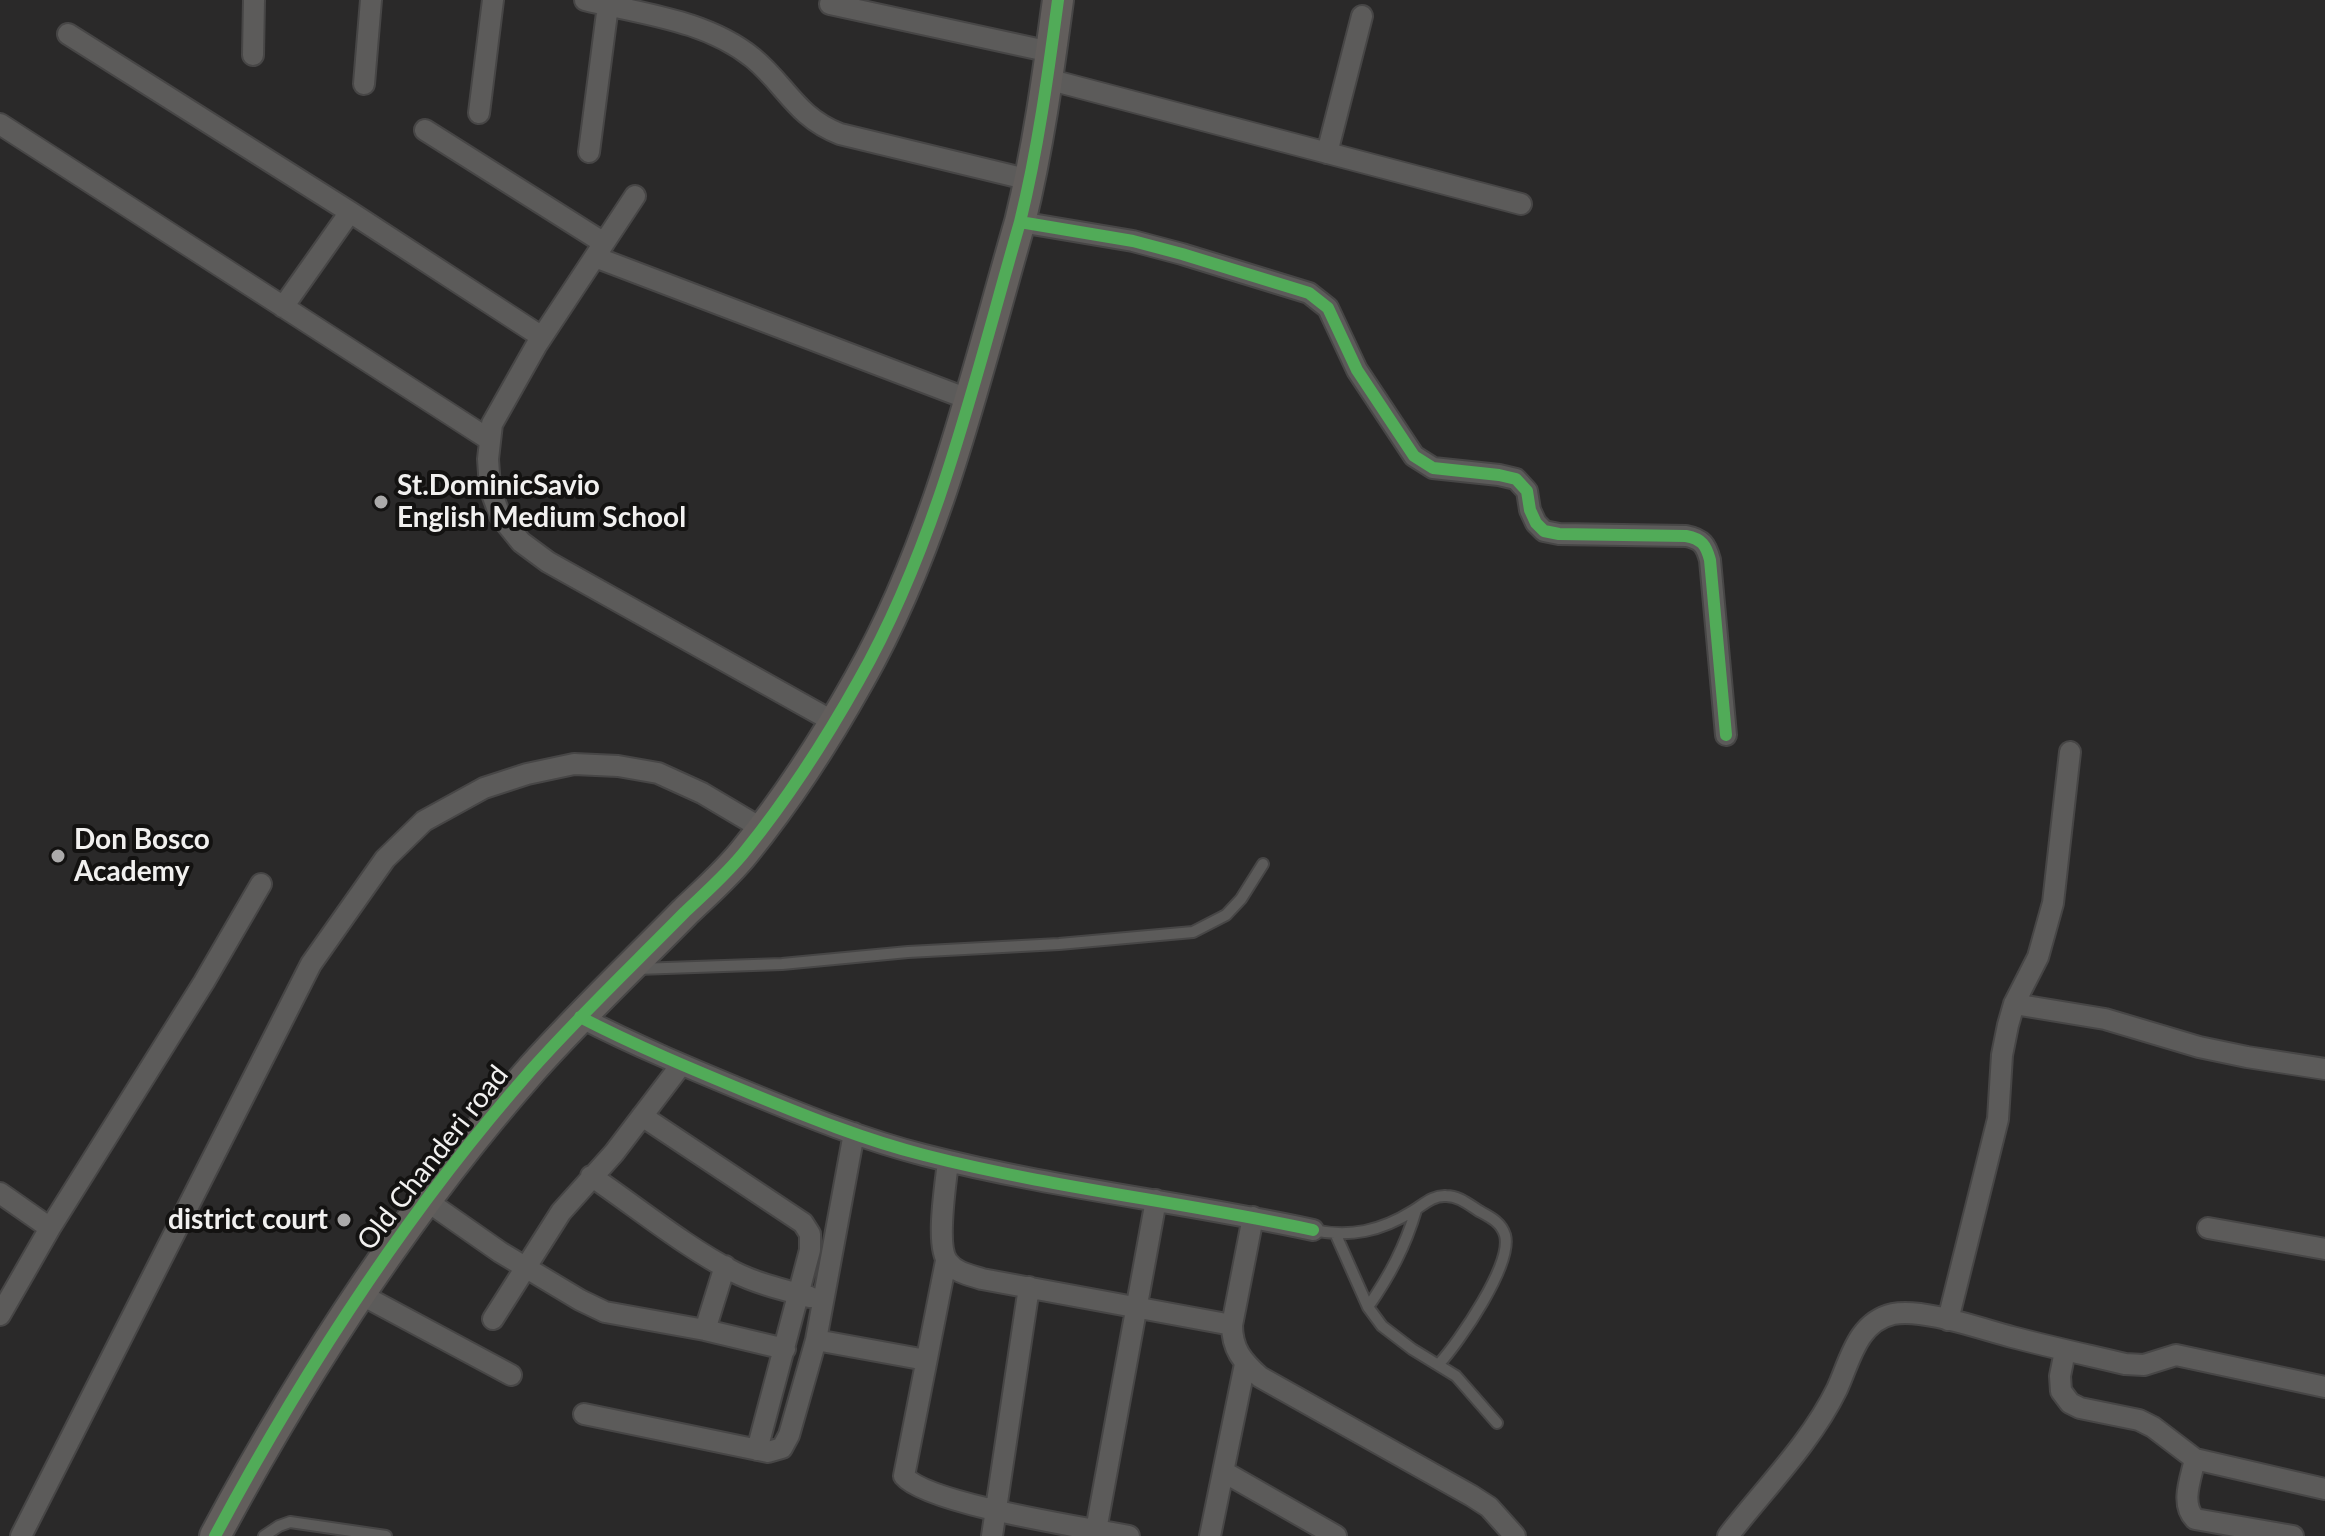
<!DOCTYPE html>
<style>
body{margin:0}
canvas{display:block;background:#2a2929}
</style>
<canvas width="2325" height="1536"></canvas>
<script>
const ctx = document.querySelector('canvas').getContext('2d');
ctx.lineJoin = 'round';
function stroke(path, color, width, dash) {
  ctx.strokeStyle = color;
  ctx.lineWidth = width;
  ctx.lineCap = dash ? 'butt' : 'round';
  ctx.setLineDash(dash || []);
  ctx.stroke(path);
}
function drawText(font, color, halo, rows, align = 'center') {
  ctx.font = font + ' Lato,sans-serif';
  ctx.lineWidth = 8;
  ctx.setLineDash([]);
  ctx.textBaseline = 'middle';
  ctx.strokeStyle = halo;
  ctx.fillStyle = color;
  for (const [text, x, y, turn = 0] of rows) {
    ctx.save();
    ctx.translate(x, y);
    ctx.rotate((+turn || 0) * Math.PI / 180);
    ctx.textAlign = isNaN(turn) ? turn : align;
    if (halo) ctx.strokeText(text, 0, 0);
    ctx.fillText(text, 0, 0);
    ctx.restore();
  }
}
const lane = new Path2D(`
 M637 969 782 964 908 952 1059 944 1193 932 1226 915 1241 899 1263 864
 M1313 1230C1350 1238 1381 1231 1413 1211 1423 1205 1433 1195 1446 1196 1459 1196 1468 1204 1479 1211 1490 1217 1501 1222 1505 1235 1513 1264 1459 1342 1439 1364
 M1336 1235 1368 1307 1382 1326 1412 1349 1456 1376 1497 1423
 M1368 1307C1390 1275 1405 1247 1416 1210
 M264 1536 279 1526 290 1522 386 1536`);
const street = new Path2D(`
 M585 0C642 14 706 20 753 58 786 85 796 117 840 134L1030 180
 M830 4 1051 52
 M68 34 350 212 542 337
 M253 55 254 0
 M1047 79 1521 204
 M364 84 371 0
 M479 113 493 0
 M0 124 490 440
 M425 130 604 243
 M589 152 608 5
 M1327 153 1362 16
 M635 196 536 346 492 424 488 459 490 488 500 516 521 542 548 562 834 722
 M1020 222 1133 241 1182 254 1309 293 1328 308 1357 370 1414 456 1433 468 1499 475 1516 479 1527 491 1530 510 1536 523 1544 531 1559 534 1686 536C1702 539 1706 545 1710 560L1726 735
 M595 257 968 399
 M283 307 350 212
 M2014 1004 2105 1019 2199 1047 2247 1057 2325 1069
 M580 1017C636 1046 694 1070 752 1094 808 1117 865 1140 924 1155 1052 1188 1184 1202 1313 1230
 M642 1116 803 1223 810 1234V1250L757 1450
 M948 1161C946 1183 935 1246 948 1262 956 1273 970 1275 982 1279L1232 1325
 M591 1176C638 1208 684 1246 734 1272 758 1284 784 1290 810 1297
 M0 1193 50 1228
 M427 1201 500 1252 580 1300 605 1312 705 1330 785 1349
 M1253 1217 1232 1325C1232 1349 1242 1361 1260 1377L1472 1496 1489 1507 1515 1536
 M2208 1228 2325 1249
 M946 1261 904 1476C927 1504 1087 1528 1129 1536
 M360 1294 511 1375
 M0 1315 50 1228 204 982 261 884
 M493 1319 561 1212 614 1153 681 1065
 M1948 1320 1998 1119 2002 1055 2008 1025 2014 1004 2038 957 2053 903 2070 752
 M705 1330 725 1266
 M816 1340 926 1360
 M2065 1351 2060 1376 2061 1391 2070 1403 2080 1408 2139 1420 2153 1427 2195 1459 2325 1489
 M584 1414 768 1452 782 1448 789 1435 816 1340 854 1133
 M2195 1459C2191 1478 2180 1504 2195 1519L2293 1536
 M1224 1472 1336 1536
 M21 1536 311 964 385 859 424 821 484 788 527 774 574 764 618 766 658 773 702 793 761 828
 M992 1536 1029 1287
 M1095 1536 1156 1200
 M1210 1536 1245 1364
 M1728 1536C1765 1488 1810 1444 1837 1389 1850 1361 1857 1322 1893 1314 1923 1308 1981 1329 2012 1337 2050 1347 2087 1355 2125 1364L2144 1365 2176 1355 2325 1387`);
const secondary = new Path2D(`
 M215 1536C304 1370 407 1211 532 1069 581 1014 634 964 685 912 706 892 728 873 746 850 788 798 826 739 859 680 939 539 975 377 1020 222 1038 149 1048 75 1058 0`);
stroke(lane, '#474646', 14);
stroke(street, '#474646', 24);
stroke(secondary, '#474646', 34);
stroke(lane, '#5c5b5a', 10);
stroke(street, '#5c5b5a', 20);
stroke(secondary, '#625e5c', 30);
stroke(new Path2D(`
 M1020 222 1133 241 1182 254 1309 293 1328 308 1357 370 1414 456 1433 468 1499 475 1516 479 1527 491 1530 510 1536 523 1544 531 1559 534 1686 536C1702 539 1706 545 1710 560L1726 735
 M580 1017C636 1046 694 1070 752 1094 808 1117 865 1140 924 1155 1052 1188 1184 1202 1313 1230
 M215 1536C304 1370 407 1211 532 1069 581 1014 634 964 685 912 706 892 728 873 746 850 788 798 826 739 859 680 939 539 975 377 1020 222 1038 149 1048 75 1058 0`), '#51ab58', 12);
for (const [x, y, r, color] of [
 [381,502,8,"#abaaaa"],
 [58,856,8,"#abaaaa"],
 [344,1220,8,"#abaaaa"]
]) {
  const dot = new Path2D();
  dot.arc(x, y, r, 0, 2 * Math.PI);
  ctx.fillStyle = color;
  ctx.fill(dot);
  stroke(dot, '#131211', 3);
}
drawText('bold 28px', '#f1f0ef', '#131211', [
 ["St.DominicSavio",397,486],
 ["English Medium School",397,518],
 ["Don Bosco",74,840],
 ["Academy",74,872],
 ["district court",328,1220,"right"]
], 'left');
drawText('28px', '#f1f0ef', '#131211', [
 ["Old Chanderi road",433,1158,-52]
]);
</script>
